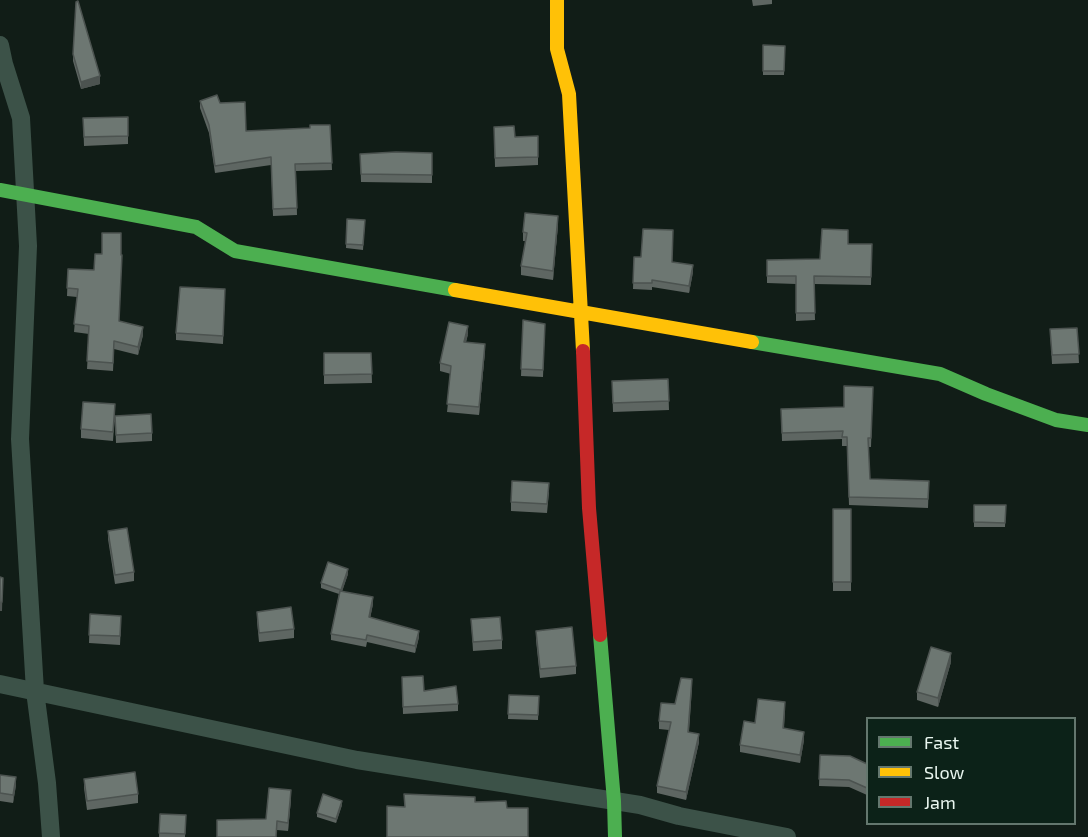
<!DOCTYPE html>
<style>
body{margin:0}
#map{position:relative;width:1088px;height:837px;overflow:hidden;background:#111d17;font-family:"Exo 2",sans-serif}
canvas{display:block}
.legend{position:absolute;left:866px;top:717px;width:210px;height:108px;box-sizing:border-box;background:#0c2218;border:2px solid #64776e;margin:0;padding:8px 10px;list-style:none;font-size:18px;color:#e9f6ef}
.legend li{display:flex;align-items:center;gap:12px;height:30px}
.legend b{width:30px;border:2px solid #64776e}
</style>
<div id="map">
<canvas width="1088" height="837"></canvas>
<ul class="legend">
<li><b style="height:8px;background:#4caf50"></b>Fast</li>
<li><b style="height:8px;background:#ffc107"></b>Slow</li>
<li><b style="height:8px;background:#c62828"></b>Jam</li>
</ul>
</div>
<script>
const ctx = document.querySelector('canvas').getContext('2d');
ctx.lineJoin = 'round';
function stroke(path, color, width, dash) {
  ctx.strokeStyle = color;
  ctx.lineWidth = width;
  ctx.lineCap = dash ? 'butt' : 'round';
  ctx.setLineDash(dash || []);
  ctx.stroke(path);
}
function fill(path, color) {
  ctx.fillStyle = color;
  ctx.fill(path, 'evenodd');
}
stroke(new Path2D(`
 M0 45 4 64 21 118 28 246 20 439 35 691 47 783 51 837
 M0 684 357 760 640 805 679 816 787 837`), '#3c5248', 18);
stroke(new Path2D(`
 M0 190 196 227 235 251 455 290
 M752 342 940 374 986 394 1056 420 1088 425
 M600 635 614 801 615 837`), '#4caf50', 14);
stroke(new Path2D(`
 M557 0V49L569 94 583 351
 M455 290 752 342`), '#ffc107', 14);
stroke(new Path2D(`
 M583 351 589 508 600 635`), '#c62828', 14);
fill(new Path2D(`
 M752 0H772V4L753 6Z
 M763 45 785 46 784 75H763Z
 M73 54 100 84 81 89 73 61Z
 M200 101 220 103 246 131 310 128 330 125 332 170 296 171 297 215 273 216 271 165 215 173 209 133 200 108Z
 M128 117V144L84 146 83 118Z
 M494 127 515 137 538 136V165L495 167Z
 M432 153V183L361 182 360 154Z
 M347 219 365 220 363 250 346 248Z
 M558 225 553 280 521 275V266L526 241H523V232Z
 M848 244H872L871 285 814 284 815 320 796 321V284L767 283V260L820 259Z
 M634 257 672 262 693 272 689 293 652 287V290L633 289Z
 M68 269 119 322 143 335 138 355 114 349 113 371 87 369 89 334 74 332 77 297 67 296Z
 M225 289 223 344 176 340V333Z
 M523 320 545 324 543 377 521 376Z
 M1077 328 1079 363 1052 364 1050 329Z
 M468 334 466 342 485 351 479 415 447 412 451 374 440 371V363Z
 M324 353H371L372 383 324 384Z
 M668 379 669 410 613 412 612 381Z
 M873 387 871 447H868L870 479 929 481 928 508 849 505 847 446H842V439L782 441 781 409 844 407Z
 M115 413 113 441 81 438V429Z
 M115 416 152 433V441L116 443Z
 M549 492 547 513 511 511V502Z
 M974 505H1006L1005 527H974Z
 M833 509H851V591H833Z
 M108 531 134 572V581L115 584 108 539Z
 M348 574 342 591 373 604 370 618 419 637 415 653 367 642 366 647 331 640V634L339 594 321 588V583Z
 M257 612 294 629V638L259 642 257 621Z
 M90 614 121 624 120 645 89 643Z
 M471 619 502 640V649L473 651Z
 M536 631 576 666V674L540 678 536 640Z
 M951 662 938 707 917 700V692Z
 M402 677 424 691 458 704V711L403 714Z
 M692 687 689 732 699 742 686 800 657 793V786L669 730 659 729V721Z
 M509 695 539 696 538 720 508 719Z
 M785 710 784 729 804 740 800 763 740 752V745L755 723Z
 M820 755 867 764V795L849 787 819 786Z
 M0 775 16 785 13 803 0 801Z
 M84 779 138 794V803L87 810 84 788Z
 M291 799 288 831 277 830 266 819Z
 M342 805 336 823 317 817V813Z
 M160 814 186 815 185 837H159Z`), '#5e6662');
fill(new Path2D(`
 M100 76V84L81 89V82Z
 M558 216V225L553 280V271Z
 M693 265V272L689 293V286Z
 M468 326V334L464 350V342Z
 M143 327V335L138 355V347Z
 M485 344V351L479 415V407Z
 M348 569V574L341 595V590Z
 M3 578 2 611H0V603Z
 M373 597V604L369 624V617Z
 M419 631V637L415 653V646Z
 M951 653V662L938 707V698Z
 M804 732V740L800 763V755Z
 M699 734V742L686 800V792Z
 M16 777V785L13 803V795Z
 M291 790V799L288 831V823Z
 M342 801V805L336 823V819Z`), '#4c5350');
const building = new Path2D(`
 M78 1 100 76 81 82 73 54 76 2Z
 M763 45 785 46 784 71H763Z
 M217 95 220 103 245 102 246 131 310 128V125H330L332 163 295 164 297 208 273 209 271 157 215 166 209 125 200 101Z
 M128 117V136L84 137 83 118Z
 M514 126 515 137 538 136V157L495 158 494 127Z
 M396 152 432 153V175L361 174 360 154Z
 M525 213 558 216 553 271 521 266 527 233 523 232Z
 M347 219 365 220 363 245 346 244Z
 M643 229 673 230 672 262 693 265 689 286 652 280V283H633L634 257H641Z
 M822 229 848 230V244H872L871 277 814 276 815 313H796V276H767V260L820 259Z
 M102 233H121V255H122L119 321 143 327 138 347 114 341 113 363 87 361 89 326 74 324 78 289 67 288 68 269 94 270 95 254H102Z
 M180 287 225 289 223 336 176 333Z
 M523 320 545 324 543 370 521 369Z
 M449 322 468 326 464 342 485 344 479 407 447 404 451 366 440 363Z
 M1077 328 1079 354 1052 355 1050 329Z
 M324 353H371L372 374 324 375Z
 M668 379 669 401 613 403 612 381Z
 M844 386 873 387 871 438H868L870 479 929 481 928 499 849 497 847 437H842L843 431 782 433 781 409 844 407Z
 M83 402 115 404 113 432 81 429Z
 M151 414 152 433 116 435 115 416Z
 M512 481 549 483 547 504 511 502Z
 M974 505H1006L1005 523 974 522Z
 M833 509H851V582H833Z
 M127 528 134 572 115 575 108 531Z
 M328 562 348 569 341 590 321 583Z
 M0 577 3 578 2 602 0 603Z
 M340 591 373 597 369 617 419 631 415 646 367 635 366 640 331 634Z
 M291 607 294 629 259 633 257 612Z
 M90 614 121 616 120 636 89 635Z
 M500 617 502 640 473 642 471 619Z
 M572 627 576 666 540 669 536 631Z
 M931 647 951 653 938 698 917 692Z
 M423 676 424 691 456 686 458 704 403 707 402 677Z
 M681 678 692 679 688 732 699 734 686 792 657 786 671 722 659 721 661 703 675 704Z
 M509 695 539 696 538 715 508 714Z
 M758 699 785 702 783 728 804 732 800 755 740 745 744 721 755 723Z
 M820 755 850 756 867 764V788L849 780 819 779Z
 M135 772 138 794 87 801 84 779Z
 M0 775 16 777 13 795 0 793Z
 M269 788 291 790 288 823 277 821 276 837H217V820L266 819Z
 M323 794 342 801 336 819 317 813Z
 M404 794 475 797V802L506 801 507 808H528V837H387V806L405 807Z
 M160 814 186 815 185 834 159 833Z`);
fill(building, '#6d7772');
stroke(building, '#4c5350', 1.5);
</script>
